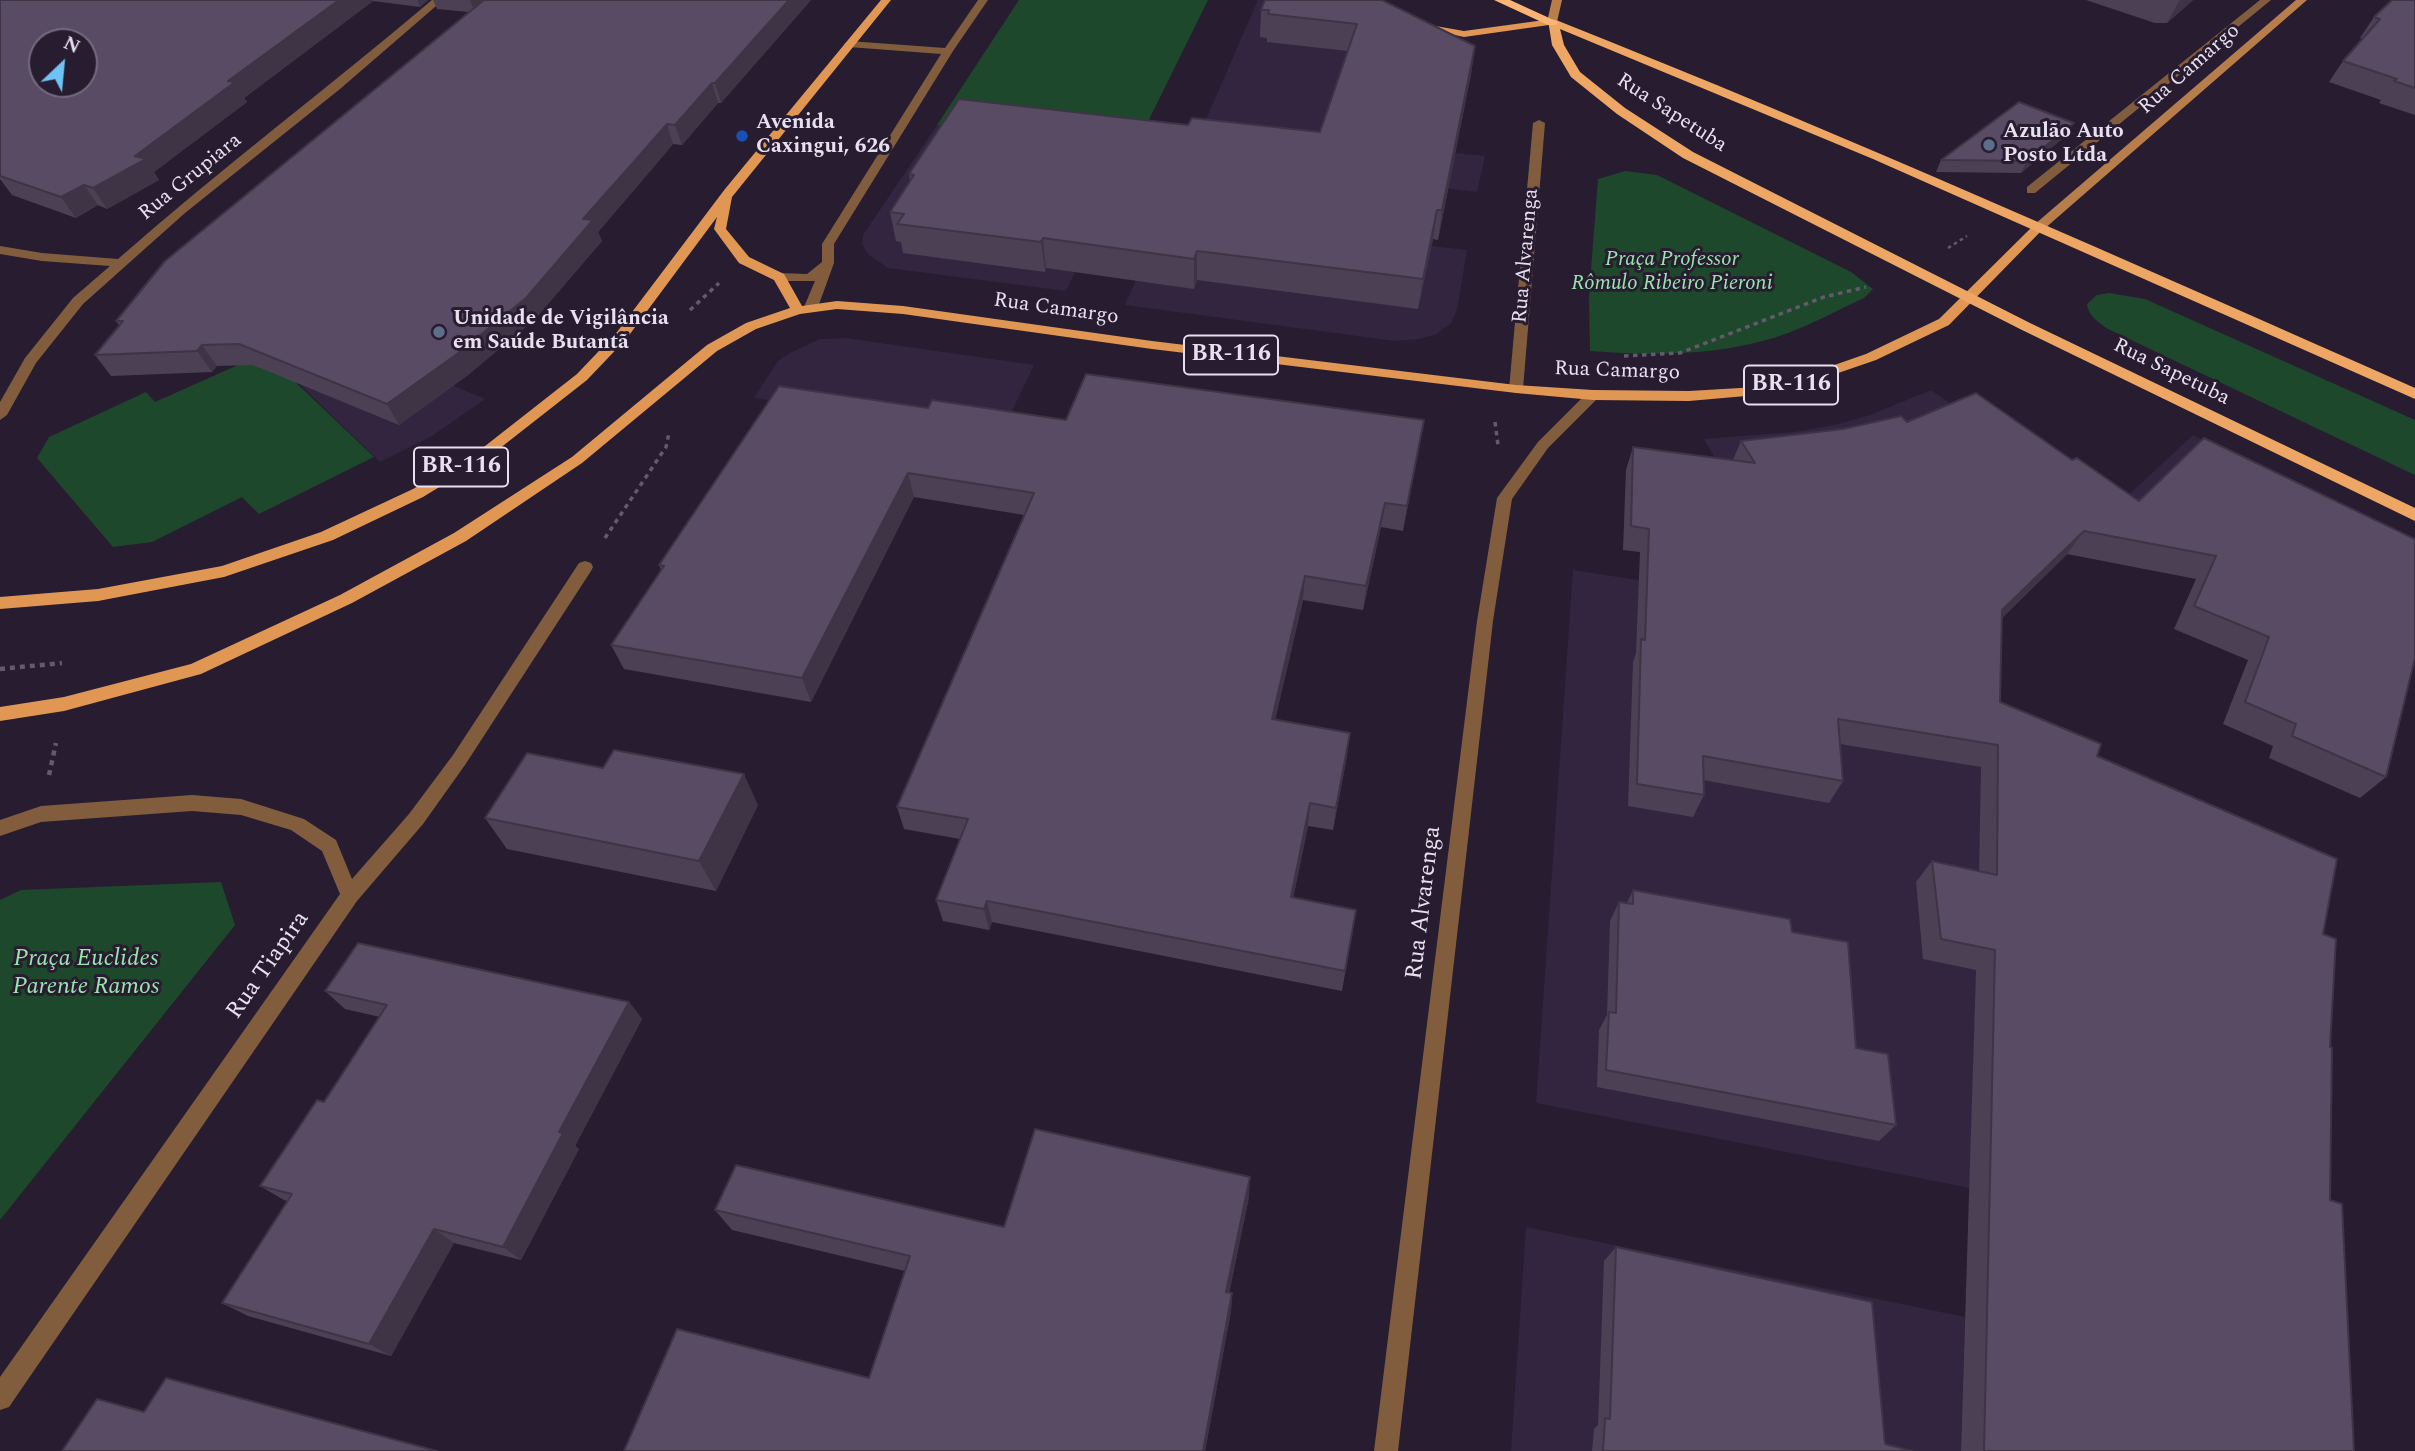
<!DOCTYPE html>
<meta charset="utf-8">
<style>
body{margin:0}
#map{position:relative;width:2415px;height:1451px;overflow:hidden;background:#281c31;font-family:Spectral,serif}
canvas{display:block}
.north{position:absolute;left:28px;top:28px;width:70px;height:70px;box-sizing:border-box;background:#281c31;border:2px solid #746a7d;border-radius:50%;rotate:26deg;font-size:19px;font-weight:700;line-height:28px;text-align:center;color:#e7e0ee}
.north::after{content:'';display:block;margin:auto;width:24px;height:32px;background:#6fc2f4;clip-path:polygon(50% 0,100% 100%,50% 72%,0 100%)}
</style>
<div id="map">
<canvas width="2415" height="1451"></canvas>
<div class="north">N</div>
</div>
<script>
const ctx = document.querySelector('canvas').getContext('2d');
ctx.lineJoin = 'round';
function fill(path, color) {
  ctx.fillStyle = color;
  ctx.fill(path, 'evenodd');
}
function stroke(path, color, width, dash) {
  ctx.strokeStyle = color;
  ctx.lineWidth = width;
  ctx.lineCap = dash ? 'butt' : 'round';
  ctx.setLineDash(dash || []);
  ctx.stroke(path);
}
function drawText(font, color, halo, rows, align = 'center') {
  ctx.font = font + ' Spectral,serif';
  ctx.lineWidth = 6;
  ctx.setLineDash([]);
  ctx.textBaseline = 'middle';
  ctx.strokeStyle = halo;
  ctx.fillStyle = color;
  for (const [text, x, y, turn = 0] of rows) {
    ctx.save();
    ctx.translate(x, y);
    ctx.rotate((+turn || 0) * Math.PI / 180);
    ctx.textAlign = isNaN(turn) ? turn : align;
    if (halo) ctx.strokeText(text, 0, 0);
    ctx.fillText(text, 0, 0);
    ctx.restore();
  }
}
fill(new Path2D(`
 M1258 0H1324L1471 74 1454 153 1485 156 1477 192 1329 175 1312 232 1467 250 1457 310 1451 323 1437 334 1419 339 1395 341 1125 305Z
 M937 125 1135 148 1066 291 888 268 869 255 862 245 863 235Z
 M320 329 485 399 432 436 380 462 290 375Z
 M845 338 1034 365 1001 434 754 398 778 361 792 352 820 339Z
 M1931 390 2108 514 2193 435 2415 548V667L2227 584 2068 554 1986 633 1970 1188 1536 1103 1573 570 1800 605 1704 439 1794 432 1835 425 1870 415Z
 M1526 1227 1965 1317 1961 1451H1511Z`), '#33243f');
fill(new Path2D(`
 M1019 0H1208L1135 148 937 125Z
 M1625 171 1657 175 1851 272 1873 289 1864 298C1840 309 1816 322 1791 332 1727 356 1657 356 1590 351L1589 296 1598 179Z
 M2109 293 2145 299 2415 420V475L2108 329C2099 323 2088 316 2087 304L2097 295Z
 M265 353 374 457 259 514 242 497 152 542 113 547 37 458 49 437 146 392 155 402Z
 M221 882 235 925 0 1220V900L21 890Z`), '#1e482b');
stroke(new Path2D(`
 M1948 248 1967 236`), '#655a6d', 2.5, [3.5, 3.5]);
stroke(new Path2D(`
 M690 310 719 283
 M1624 356 1680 353 1824 297 1866 287
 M1495 422 1498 445
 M605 538 666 447 669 433`), '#655a6d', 3.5, [4.5, 4.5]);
stroke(new Path2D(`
 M0 669 62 663
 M49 775 56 743`), '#655a6d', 4.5, [5, 5]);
fill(new Path2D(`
 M2260 0H2271L2035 193H2027V187Z`), '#815d3e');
fill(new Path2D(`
 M432 0H443L340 89 185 213 83 304 36 363 7 415 0 420V402L25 358 73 298 110 266 42 261 0 254V246L42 253 118 259C220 169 328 88 432 0Z
 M978 0H988L953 51 834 244V263L818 307 811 311 806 310 804 307 815 281H779L773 277 779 273 807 274 822 262V244L941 54 849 47 844 44 849 41 945 48Z
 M1539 120 1545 123 1523 389 1516 393 1509 389 1533 123Z
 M585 561 591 563 593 567 591 571 465 765 423 824 357 901 9 1407 0 1410V1377L340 894 322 851 291 830 241 815 192 811 41 822 0 836V820L41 806 192 795 241 799 304 819 336 840 352 879 409 814 453 755 579 563Z`), '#815d3e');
fill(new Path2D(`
 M1593 390 1598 392V398L1548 448 1512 499 1493 621 1398 1451H1374L1477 621 1497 498 1538 442 1588 392Z`), '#815d3e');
fill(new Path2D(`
 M1552 0H1562L1557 22 1552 25 1547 22Z
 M2296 0H2307L2043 230H2035V224Z`), '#b77e4b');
fill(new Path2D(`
 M881 0H891L732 197 726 229 749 257 784 274 802 306 837 301 903 306 1152 341 1516 385 1593 390 1689 391 1774 386 1866 354 1939 319 2035 224 2039 223 2045 227 1949 325 1876 360 1780 393 1689 401 1593 400 1516 393 1152 349 903 314 837 309 800 314 756 329 717 351 582 463 466 541 352 603 201 674 64 711 0 721V707L64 697 191 664 340 595 454 533 572 457 707 345 746 323 790 308 774 280 739 263 714 229 717 217 627 338 587 380 490 456 423 497 333 540 224 577 98 601 0 609V597L98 589 222 566 321 532 413 489 480 450 577 374 617 332 725 189Z
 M1552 19 1556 20V24L1464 37 1419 27 1424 24 1464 31Z`), '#e19754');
fill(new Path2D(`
 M1548 20H1556C1846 135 2130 262 2415 388V399L1873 159 1560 29 1564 45 1580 72 1625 108 1693 152 2030 323 2415 508V521L2020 329 1683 158 1617 114 1571 77 1552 45Z`), '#eea664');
fill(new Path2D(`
 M1494 0H1510L1558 22 1556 25H1548Z`), '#fbb475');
fill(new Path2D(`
 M0 0H428L420 7 373 1 244 98 247 102 154 172 159 180 107 209 98 205 76 218 12 195 0 179Z
 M433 0H811L721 103H718L682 145 673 144 646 176 598 232 602 241 535 319 468 375 399 425 253 365 217 366 212 372 111 376 95 355 119 325 116 321 469 12 437 9Z
 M1265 0 1475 46 1471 74 1438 240 1433 239 1418 309 1197 280 1194 289 1046 268 1045 272 903 253 901 242 896 241 890 212 910 181 909 174 1188 125 1320 132 1348 51 1267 42V38L1260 37 1261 10Z
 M2086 0H2193L2167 23H2155Z
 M2415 0V115L2379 103 2381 100 2329 82 2343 61 2362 39 2360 38 2374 17Z
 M2068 134 2021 173 1936 172 1941 160Z
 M928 408 1066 420H1424L1403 531 1381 527 1363 610 1303 600 1275 720 1347 756 1333 830 1308 826 1293 898 1356 910 1342 991 992 922 989 930 943 921 936 900 960 839 904 829 897 807 1024 515 914 497 811 702 624 669 611 645 661 570 659 565Z
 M1907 422 2072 460 2139 501 2204 438 2386 777 2360 798 2269 758 2273 746 2223 724 2248 660 2174 629 2196 579 2067 554 2002 618 2000 702 2097 756 2323 934 2330 1047V1200L2354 1451H1961L1976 970 1923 959 1916 882 1932 861 1979 871 1981 767 1840 744 1843 781 1829 803 1703 780 1704 795 1693 817 1628 806 1633 662 1636 653 1640 552 1623 550 1626 470 1633 447 1733 460 1741 441Z
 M758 805 716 891 507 849 485 818Z
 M1633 890 1792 932 1856 1048 1896 1125 1879 1141 1597 1087 1599 1030 1607 1015 1610 921 1619 902 1627 903Z
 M325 991 629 1002 642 1019 575 1146 579 1149 521 1260 454 1243 391 1356 248 1316 222 1303 287 1201 284 1200 260 1186 324 1102 380 1017 345 1009Z
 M1249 1197 1229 1293H1232L1231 1311 1205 1451H624L869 1378 905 1271 732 1230 715 1210 1004 1227Z
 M1616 1247 1885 1444 1913 1451H1592L1594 1429 1598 1425 1604 1261Z`), '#4c4055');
fill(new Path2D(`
 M339 0H372L373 1 244 98 247 102 154 172 159 180 107 209 93 188 228 81Z
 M417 0H428L420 7Z
 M470 0H509L475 13Z
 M789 0H811L721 103 715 83Z
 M2180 0H2193L2167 23 2179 1Z
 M1475 46 1471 74 1438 240 1442 210Z
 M712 83 718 103 682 145 675 125Z
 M2074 123 2068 134 2021 173 2027 161Z
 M667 124 673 144 598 232 602 241 535 319 468 375 399 425 387 404 583 219Z
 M84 185 98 205 76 218 61 197Z
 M1437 210 1433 239 1418 309 1423 279Z
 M1043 238 1046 268 1045 272 1041 242Z
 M1197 251V280L1194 289V259Z
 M202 345 217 366 212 372 197 351Z
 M1424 420 1420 444 1403 531 1407 506Z
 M908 473 914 497 811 702 802 678Z
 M1385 503 1381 527 1363 610 1366 586Z
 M2084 531 2067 554 1986 633 2002 610Z
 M1305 576 1303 600 1270 742 1272 719Z
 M1350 733 1347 756 1333 830 1336 808Z
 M744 774 758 805 716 891 699 861Z
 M1310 803 1308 826 1289 919 1291 897Z
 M987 901 992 922 989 930 984 909Z
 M629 1002 642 1019 575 1146 579 1149 521 1260 503 1247 559 1132Z
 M1250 1177 1249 1197 1226 1309V1292Z
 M434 1229 454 1243 391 1356 369 1344Z
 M1232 1293 1231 1311 1205 1451H1203Z`), '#3e3445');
const building = new Path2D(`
 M0 0H339L228 81 235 82 135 156 146 159 93 188 84 185 61 197 0 176ZM42 42H84V84H42Z
 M484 0H789L715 83H712L675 125 667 124 639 156 583 219 593 220 526 298 457 354 387 404 239 344 202 345 197 351 95 355 123 321H116L165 261Z
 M1265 0H1382L1475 46 1442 210H1437L1423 279 1197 251 1194 259 1043 238 1041 242 897 224 904 214 890 212 914 175 909 174 959 99 1188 125 1192 118 1320 132 1357 24 1268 14 1269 10H1261Z
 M2392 0H2415V88L2394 81 2397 79 2343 61 2380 19 2374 17Z
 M2019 102 2074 123 2027 161 1941 160Z
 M1086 374 1424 420 1407 506 1385 503 1366 586 1305 576 1272 719 1350 733 1336 808 1310 803 1291 897 1356 910 1345 971 987 901 984 909 936 900 968 819 897 807 1034 493 908 473 802 678 611 645 664 566 659 565 779 386 928 408 932 400 1066 420Z
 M1976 393 2072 460 2077 458 2139 501 2204 438 2415 539V658L2386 777 2292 736 2296 724 2245 702 2269 637 2194 606 2216 556 2084 531 2002 610 2000 702 2101 744 2097 756 2337 859 2323 934 2336 939 2330 1047 2332 1048 2330 1200 2342 1204 2354 1451H1984L1995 950 1941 939 1932 861 1997 875 1998 745 1838 719 1843 781 1703 756 1704 795 1637 784 1641 639 1645 640 1649 529 1631 526 1633 447 1755 463 1741 441 1843 429 1901 416 1907 422Z
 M614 750 744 774 699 861 485 818 527 753 603 768Z
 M1633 890 1790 919 1792 932 1848 942 1856 1048 1888 1054 1896 1125 1606 1070 1609 1012 1616 1013 1619 902 1633 904Z
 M358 943 629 1002 559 1132 563 1133 503 1247 434 1229 369 1344 222 1303 292 1194 260 1186 317 1100 324 1102 387 1005 325 991Z
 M1035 1129 1250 1177 1226 1292 1232 1293 1203 1451H624L677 1329 869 1378 910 1256 715 1210 736 1165 1004 1227Z
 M1616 1247 1872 1302 1885 1444 1913 1451H1603L1605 1418 1610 1419Z
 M166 1378 437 1451H62L97 1399 144 1412Z`);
fill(building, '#584b63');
stroke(building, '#3e3445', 2);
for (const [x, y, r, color] of [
 [742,136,7,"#1a4fb4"],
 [1989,145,7,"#5c6f8a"],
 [439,332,7,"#5c6f8a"]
]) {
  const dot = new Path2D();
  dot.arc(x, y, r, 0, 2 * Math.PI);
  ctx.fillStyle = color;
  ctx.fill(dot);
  stroke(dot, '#281c31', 2.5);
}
drawText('21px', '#e7e0ee', '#281c31', [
 ["Rua Camargo",2190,70,-41],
 ["Rua Sapetuba",1671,114,33],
 ["Rua Grupiara",191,178,-39],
 ["Rua Alvarenga",1527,256,-85],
 ["Rua Camargo",1056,310,8],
 ["Rua Camargo",1617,372,2],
 ["Rua Sapetuba",2171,373,26]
]);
drawText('bold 21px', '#e7e0ee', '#281c31', [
 ["Avenida",756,124],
 ["Caxingui, 626",756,148],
 ["Azulão Auto",2003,133],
 ["Posto Ltda",2003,157],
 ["Unidade de Vigilância",453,320],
 ["em Saúde Butantã",453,344]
], 'left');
drawText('italic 21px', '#97e6ab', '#281c31', [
 ["Praça Professor",1672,261],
 ["Rômulo Ribeiro Pieroni",1672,285]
]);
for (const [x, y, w] of [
 [1231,355,94],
 [1791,385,94],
 [461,467,94]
]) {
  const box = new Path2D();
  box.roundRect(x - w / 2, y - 19.5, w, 39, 5);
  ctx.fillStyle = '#281c31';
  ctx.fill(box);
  stroke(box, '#e7e0ee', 2);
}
drawText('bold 23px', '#e7e0ee', null, [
 ["BR-116",1231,355],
 ["BR-116",1791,385],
 ["BR-116",461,467]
]);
drawText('24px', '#e7e0ee', '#281c31', [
 ["Rua Alvarenga",1425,903,-83],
 ["Rua Tiapira",269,966,-55]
]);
drawText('italic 24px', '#97e6ab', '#281c31', [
 ["Praça Euclides",86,960],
 ["Parente Ramos",86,988]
]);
</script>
